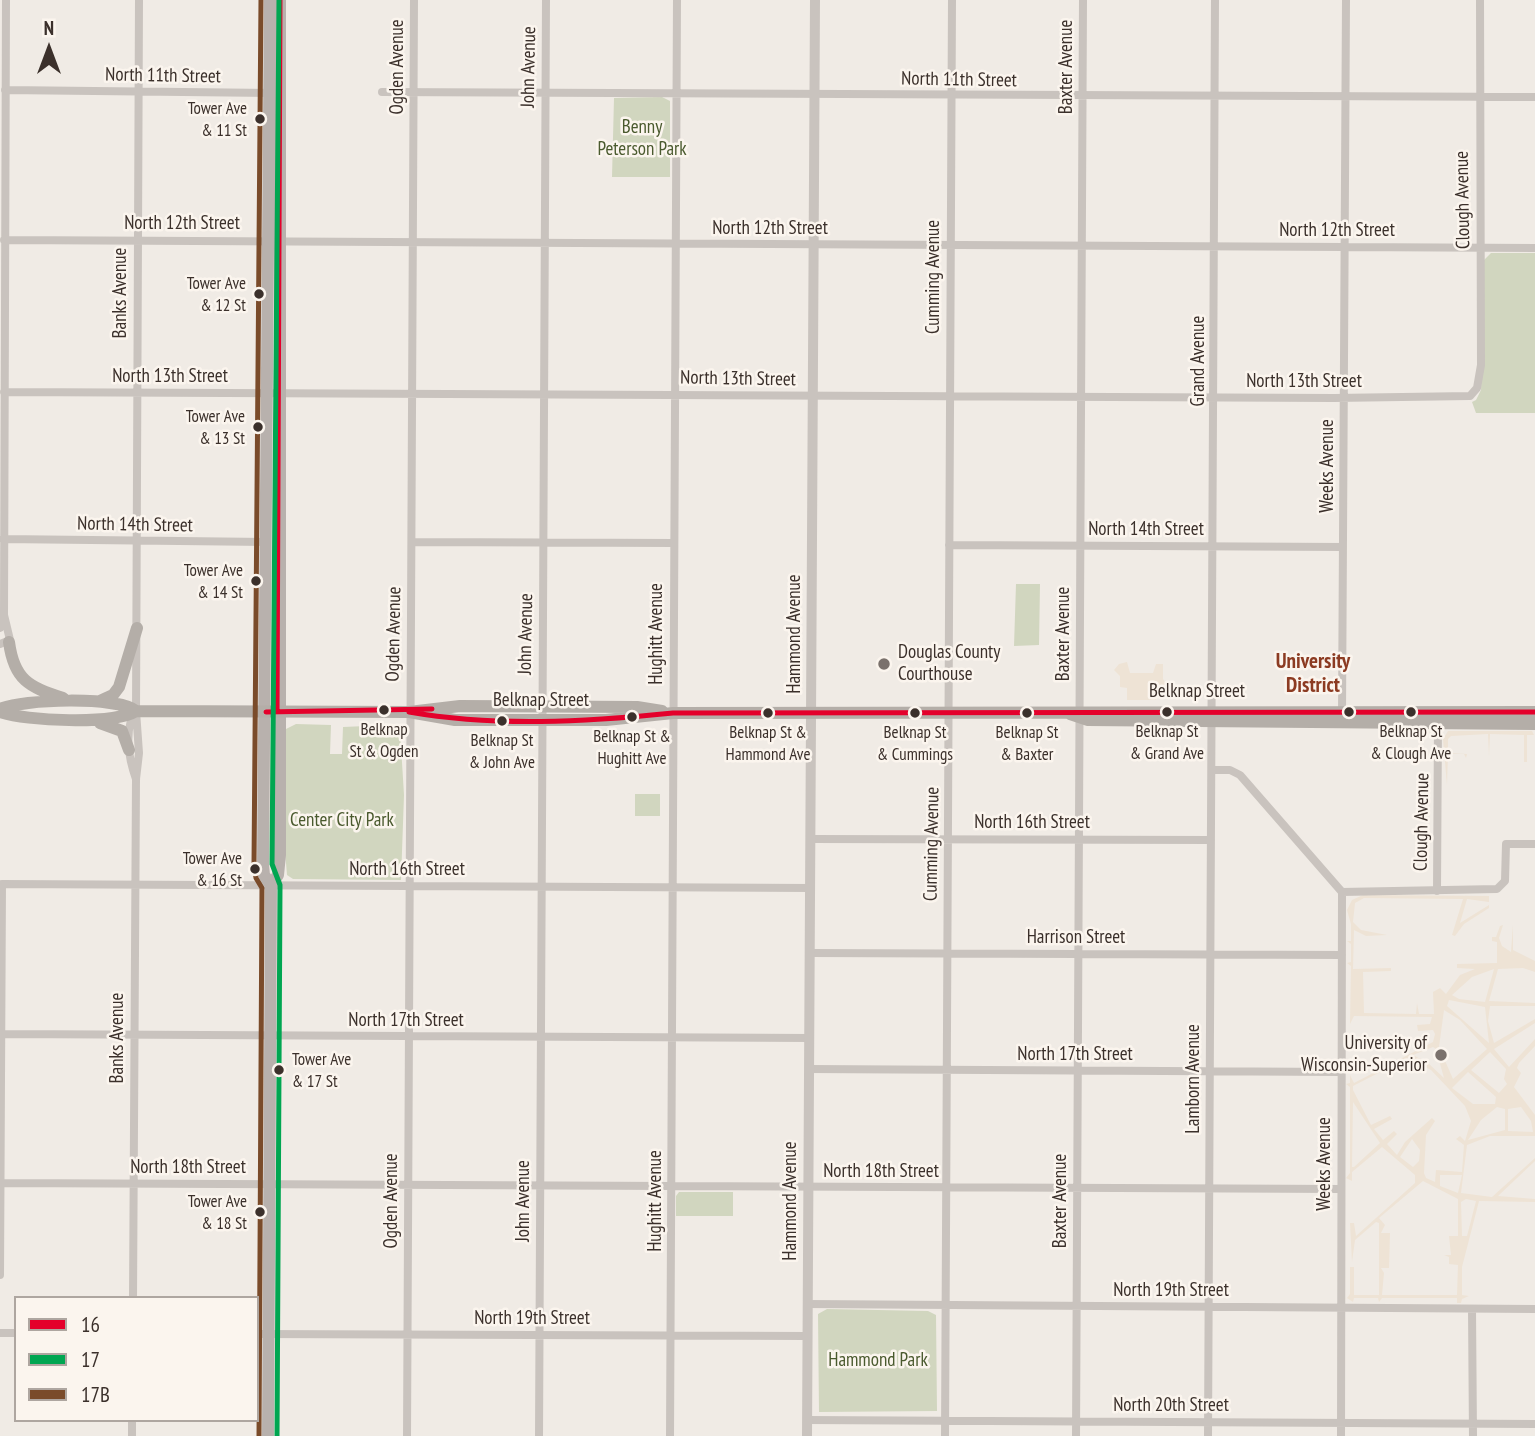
<!DOCTYPE html>
<style>
body{margin:0}
#map{position:relative;width:1535px;height:1436px;overflow:hidden;background:#f0ebe5;font-family:"PT Sans Narrow",sans-serif}
canvas{display:block}
.legend{position:absolute;left:14px;top:1296px;width:245px;height:126px;box-sizing:border-box;background:#fbf5ee;border:2px solid #aea6a0;margin:0;padding:9px 12px;list-style:none;font-size:21px;color:#3b302b}
.legend li{display:flex;align-items:center;gap:14px;height:35px}
.legend b{width:35px;border:2px solid #aea6a0}
.north{position:absolute;left:14px;top:14px;width:70px;height:70px;-webkit-text-stroke:5px #fbf5ee;paint-order:stroke;rotate:0deg;font-size:19px;font-weight:700;line-height:28px;text-align:center;color:#3b302b}
.north::after{content:'';display:block;margin:auto;width:24px;height:32px;background:#3b302b;clip-path:polygon(50% 0,100% 100%,50% 72%,0 100%)}
</style>
<div id="map">
<canvas width="1535" height="1436"></canvas>
<ul class="legend">
<li><b style="height:9px;background:#e4002b"></b>16</li>
<li><b style="height:9px;background:#00a651"></b>17</li>
<li><b style="height:9px;background:#7a4b2a"></b>17B</li>
</ul>
<div class="north">N</div>
</div>
<script>
const ctx = document.querySelector('canvas').getContext('2d');
ctx.lineJoin = 'round';
function fill(path, color) {
  ctx.fillStyle = color;
  ctx.fill(path, 'evenodd');
}
function stroke(path, color, width, dash) {
  ctx.strokeStyle = color;
  ctx.lineWidth = width;
  ctx.lineCap = dash ? 'butt' : 'round';
  ctx.setLineDash(dash || []);
  ctx.stroke(path);
}
function drawText(font, color, halo, rows, align = 'center') {
  ctx.font = font + ' "PT Sans Narrow",sans-serif';
  ctx.lineWidth = 5;
  ctx.setLineDash([]);
  ctx.textBaseline = 'middle';
  ctx.strokeStyle = halo;
  ctx.fillStyle = color;
  for (const [text, x, y, turn = 0] of rows) {
    ctx.save();
    ctx.translate(x, y);
    ctx.rotate((+turn || 0) * Math.PI / 180);
    ctx.textAlign = isNaN(turn) ? turn : align;
    if (halo) ctx.strokeText(text, 0, 0);
    ctx.fillText(text, 0, 0);
    ctx.restore();
  }
}
fill(new Path2D(`
 M662 97 670 101V177H612L614 98Z
 M1491 253H1535V413H1476L1472 402 1476 400 1481 390 1484 260Z
 M1016 584H1040L1039 645 1014 646Z
 M296 724 331 725 330 754H342L343 727 389 725 400 730 404 795 401 880 293 879 287 875 284 839 286 729Z
 M635 794H660V816H635Z
 M679 1192H733V1216H676V1196Z
 M827 1309 928 1311 936 1315 937 1411 819 1412 818 1314Z`), '#d1d6bf');
fill(new Path2D(`
 M1127 662 1130 673H1153L1156 664H1163V679L1169 688H1156V700H1127V688L1120 687V676L1114 670 1119 664Z
 M1448 731H1532L1534 735H1527V762H1524V735L1490 734 1489 756 1488 734 1451 736 1448 739V753L1467 754 1466 758 1464 754H1448L1447 785 1443 739Z
 M1363 895 1489 896V902L1467 899 1460 923 1489 905V908L1464 924 1455 936 1452 935 1463 899 1364 898 1355 903 1353 922 1361 930 1387 935 1366 936 1354 930 1353 969 1391 968V971L1363 972 1364 1013 1416 1014 1417 1003 1419 1014H1434L1433 992 1440 988 1446 994 1460 975 1475 969 1457 968V964L1497 963V942L1492 941V937H1496L1500 926 1503 925 1499 938 1502 946 1511 952 1513 925V950L1535 961V972L1523 968 1498 969 1489 1001 1535 1003V1006H1490L1488 1021 1494 1043 1535 1019V1023L1494 1049 1509 1067 1535 1039V1046L1519 1063 1517 1068 1521 1073 1514 1087 1535 1115V1136H1490L1467 1145 1461 1193 1492 1197 1535 1158V1161L1498 1196 1535 1199V1202L1479 1201 1462 1267V1295L1469 1296 1462 1299 1461 1303H1457V1298H1382L1379 1302 1378 1298H1354L1353 1302 1347 1298 1350 1294V1267H1354V1295H1379V1223L1376 1222 1355 1240 1352 1262 1350 1223H1354L1356 1236 1415 1183V1175L1382 1147 1352 1172V1181L1346 1178 1350 1173V1087L1346 1084 1350 1083V1075L1354 1083 1433 1042 1435 1034 1433 1030 1418 1031 1417 1025 1430 1024 1432 1017 1354 1016 1350 1024 1351 966 1347 963 1351 962V944L1347 941H1351V924L1347 910 1352 900ZM1494 969 1485 1002 1459 999 1452 995 1472 977ZM1449 1000 1485 1007 1489 1043 1447 1006ZM1444 1010 1460 1020 1487 1049 1453 1079 1439 1047ZM1433 1047 1436 1049 1444 1078 1428 1063 1413 1055ZM1490 1052 1506 1069 1504 1079 1507 1084 1499 1093 1471 1070ZM1408 1058 1431 1070 1465 1106 1471 1121 1465 1141 1460 1136 1456 1139 1464 1145 1462 1172 1436 1170 1435 1182 1426 1178 1424 1173 1426 1135 1435 1121 1432 1118 1405 1142 1397 1155 1387 1144 1397 1134 1394 1131 1383 1140 1374 1129 1392 1119 1390 1116 1371 1125 1353 1090V1086L1392 1066 1398 1072 1401 1069 1397 1063ZM1468 1072 1496 1097 1495 1104H1473L1452 1088ZM1353 1102 1380 1143 1354 1167H1352ZM1497 1107 1505 1109V1130L1468 1140 1481 1120ZM1521 1107 1531 1121 1533 1132 1508 1131V1109ZM1412 1139 1420 1150 1419 1161 1413 1167 1400 1157ZM1440 1175H1462L1458 1193 1440 1186ZM1423 1181 1458 1199V1236H1449L1451 1255H1444L1449 1257V1264L1458 1265 1457 1295H1382L1384 1273 1381 1268H1389L1390 1233H1381L1385 1225 1379 1218ZM1466 1199 1476 1201 1467 1236H1462L1461 1202Z`), '#eee3d5');
stroke(new Path2D(`
 M5 90 272 93
 M382 92 1535 97
 M4 240 1535 248
 M4 392 1334 398 1470 396 1477 388 1481 365 1480 0
 M3 539 267 542
 M412 542 674 543
 M949 545 1343 547
 M0 628 4 615 6 0
 M0 644 10 640 4 615
 M1342 715 1346 0
 M1212 770H1230L1240 775 1342 892
 M136 779C129 760 123 729 136 711
 M812 839 1211 840
 M1437 891 1438 719
 M1342 892 1497 889 1505 881 1506 844H1535
 M811 953 1342 955
 M2 1034 810 1038
 M809 1069 1341 1072
 M0 1183 1341 1189
 M0 1275 2 884 811 888
 M133 1298 136 779 139 753 136 711 139 0
 M807 1304 1535 1309
 M1472 1309 1473 1436
 M0 1333H16
 M257 1334 807 1336
 M807 1420 1535 1424
 M132 1436V1420
 M407 1436 414 0
 M539 1436 546 0
 M670 1436 677 0
 M945 1436 952 0
 M1076 1436 1083 0
 M1208 1436 1215 0
 M1341 1436 1342 892`), '#c9c3be', 8);
stroke(new Path2D(`
 M807 1436 815 0`), '#c9c3be', 10);
stroke(new Path2D(`
 M271 885 278 875 280 855V0
 M268 1436 271 885 264 875 263 864 270 0`), '#b8b1ad', 12);
stroke(new Path2D(`
 M9 642C14 680 29 687 63 698
 M100 701 113 695 119 687 137 628
 M0 709C23 699 117 696 136 711
 M0 712C26 721 113 725 136 711L409 712 460 706 637 707 662 711
 M409 712 455 720H606L673 713 1535 712
 M1070 714 1088 720 1535 724
 M100 723 122 731 129 750`), '#b4aea8', 12);
stroke(new Path2D(`
 M266 712 432 709
 M277 712 280 0
 M409 712C495 727 586 722 673 713L1535 712`), '#e4002b', 5);
stroke(new Path2D(`
 M277 1436 280 885 272 864 279 0`), '#00a651', 5);
stroke(new Path2D(`
 M259 1436 262 888 256 878 254 864 261 0`), '#7a4b2a', 5);
for (const [x, y, r, color] of [
 [260,119,6,"#3b302b"],
 [259,294,6,"#3b302b"],
 [258,427,6,"#3b302b"],
 [256,581,6,"#3b302b"],
 [884,664,7,"#7a716c"],
 [384,710,6,"#3b302b"],
 [1167,712,6,"#3b302b"],
 [1349,712,6,"#3b302b"],
 [1411,712,6,"#3b302b"],
 [768,713,6,"#3b302b"],
 [915,713,6,"#3b302b"],
 [1027,713,6,"#3b302b"],
 [632,717,6,"#3b302b"],
 [502,721,6,"#3b302b"],
 [255,869,6,"#3b302b"],
 [1441,1055,7,"#7a716c"],
 [279,1070,6,"#3b302b"],
 [260,1212,6,"#3b302b"]
]) {
  const dot = new Path2D();
  dot.arc(x, y, r, 0, 2 * Math.PI);
  ctx.fillStyle = color;
  ctx.fill(dot);
  stroke(dot, '#fbf5ee', 2.5);
}
drawText('17px', '#3b302b', '#fbf5ee', [
 ["Tower Ave",247,109,"right"],
 ["& 11 St",247,131,"right"],
 ["Tower Ave",246,284,"right"],
 ["& 12 St",246,306,"right"],
 ["Tower Ave",245,417,"right"],
 ["& 13 St",245,439,"right"],
 ["Tower Ave",243,571,"right"],
 ["& 14 St",243,593,"right"],
 ["Belknap",384,730],
 ["St & Ogden",384,752],
 ["Belknap St",1167,732],
 ["& Grand Ave",1167,754],
 ["Belknap St",1411,732],
 ["& Clough Ave",1411,754],
 ["Belknap St &",768,733],
 ["Hammond Ave",768,755],
 ["Belknap St",915,733],
 ["& Cummings",915,755],
 ["Belknap St",1027,733],
 ["& Baxter",1027,755],
 ["Belknap St &",632,737],
 ["Hughitt Ave",632,759],
 ["Belknap St",502,741],
 ["& John Ave",502,763],
 ["Tower Ave",242,859,"right"],
 ["& 16 St",242,881,"right"],
 ["Tower Ave",292,1060,"left"],
 ["& 17 St",292,1082,"left"],
 ["Tower Ave",247,1202,"right"],
 ["& 18 St",247,1224,"right"]
]);
drawText('19px', '#3b302b', '#fbf5ee', [
 ["Ogden Avenue",398,67,-90],
 ["John Avenue",529,67,-89],
 ["Baxter Avenue",1067,67,-90],
 ["North 11th Street",163,76,1],
 ["North 11th Street",959,80,1],
 ["Clough Avenue",1463,200,-91],
 ["North 12th Street",182,224],
 ["North 12th Street",770,229],
 ["North 12th Street",1337,231],
 ["Cumming Avenue",934,277,-90],
 ["Banks Avenue",121,293,-90],
 ["Grand Avenue",1199,361,-90],
 ["North 13th Street",170,377],
 ["North 13th Street",738,379,1],
 ["North 13th Street",1304,382],
 ["Weeks Avenue",1328,466,-90],
 ["North 14th Street",135,525,1],
 ["North 14th Street",1146,530],
 ["Ogden Avenue",394,634,-89],
 ["John Avenue",526,634,-89],
 ["Hughitt Avenue",657,634,-90],
 ["Hammond Avenue",795,634,-90],
 ["Baxter Avenue",1064,634,-90],
 ["Belknap Street",1197,692],
 ["Belknap Street",541,701],
 ["Clough Avenue",1422,822,-89],
 ["North 16th Street",1032,823],
 ["Cumming Avenue",932,844,-89],
 ["North 16th Street",407,870],
 ["Harrison Street",1076,938],
 ["North 17th Street",406,1021],
 ["Banks Avenue",118,1038,-90],
 ["North 17th Street",1075,1055],
 ["Lamborn Avenue",1194,1079,-90],
 ["Weeks Avenue",1325,1164,-90],
 ["North 18th Street",188,1168],
 ["North 18th Street",881,1172],
 ["Ogden Avenue",392,1201,-90],
 ["John Avenue",524,1201,-90],
 ["Hughitt Avenue",656,1201,-90],
 ["Hammond Avenue",791,1201,-90],
 ["Baxter Avenue",1061,1201,-90],
 ["North 19th Street",1171,1291],
 ["North 19th Street",532,1319],
 ["North 20th Street",1171,1406]
]);
drawText('19px', '#4a5a2e', '#fbf5ee', [
 ["Benny",642,128],
 ["Peterson Park",642,150],
 ["Center City Park",342,821],
 ["Hammond Park",878,1361]
]);
drawText('19px', '#3b302b', '#fbf5ee', [
 ["Douglas County",898,653],
 ["Courthouse",898,675],
 ["University of",1427,1044,"right"],
 ["Wisconsin-Superior",1427,1066,"right"]
], 'left');
drawText('bold 21px', '#8c3b22', '#fbf5ee', [
 ["University",1313,662],
 ["District",1313,686]
]);
</script>
